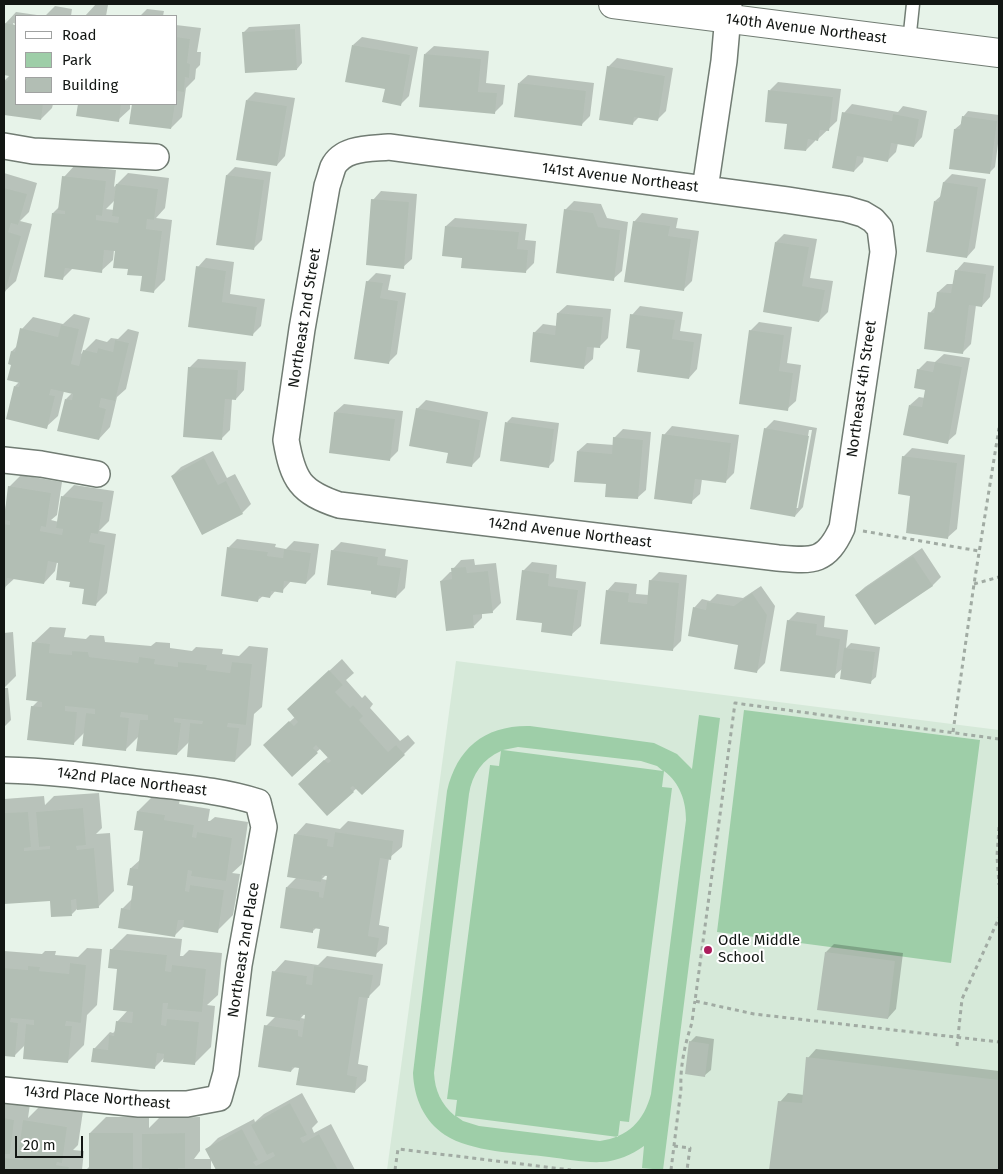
<!DOCTYPE html>
<style>
body{margin:0}
#map{position:relative;width:1003px;height:1174px;overflow:hidden;background:#e7f3e9;font-family:"Fira Sans",sans-serif}
canvas{display:block}
.frame{position:absolute;inset:0;border:5px solid #121613;pointer-events:none}
.legend{position:absolute;left:15px;top:15px;width:162px;height:90px;box-sizing:border-box;background:#fff;border:1px solid #a0a2a1;margin:0;padding:6px 9px;list-style:none;font-size:15px;color:#121613}
.legend li{display:flex;align-items:center;gap:10px;height:25px}
.legend b{width:25px;border:1px solid #a0a2a1}
.scale{position:absolute;left:15px;top:1136px;width:68px;height:22px;box-sizing:border-box;border:2px solid #121613;border-top:0;padding-left:6px;font-size:15px;line-height:18px;white-space:nowrap;color:#121613;-webkit-text-stroke:4px #fff;paint-order:stroke}
</style>
<div id="map">
<canvas width="1003" height="1174"></canvas>
<div class="frame"></div>
<ul class="legend">
<li><b style="height:6px;background:#fff"></b>Road</li>
<li><b style="height:14px;background:#9ecea8"></b>Park</li>
<li><b style="height:14px;background:#b2beb4"></b>Building</li>
</ul>
<div class="scale">20 m</div>
</div>
<script>
const ctx = document.querySelector('canvas').getContext('2d');
ctx.lineJoin = 'round';
function fill(path, color) {
  ctx.fillStyle = color;
  ctx.fill(path, 'evenodd');
}
function stroke(path, color, width, dash) {
  ctx.strokeStyle = color;
  ctx.lineWidth = width;
  ctx.lineCap = dash ? 'butt' : 'round';
  ctx.setLineDash(dash || []);
  ctx.stroke(path);
}
function drawText(font, color, halo, rows, align = 'center') {
  ctx.font = font + ' "Fira Sans",sans-serif';
  ctx.lineWidth = 4;
  ctx.setLineDash([]);
  ctx.textBaseline = 'middle';
  ctx.strokeStyle = halo;
  ctx.fillStyle = color;
  for (const [text, x, y, turn = 0] of rows) {
    ctx.save();
    ctx.translate(x, y);
    ctx.rotate((+turn || 0) * Math.PI / 180);
    ctx.textAlign = isNaN(turn) ? turn : align;
    if (halo) ctx.strokeText(text, 0, 0);
    ctx.fillText(text, 0, 0);
    ctx.restore();
  }
}
fill(new Path2D(`
 M456 661 999 730V1170H387Z`), '#d6e9d9');
fill(new Path2D(`
 M744 710 980 740 951 963 717 932Z
 M699 715 720 718 663 1170 642 1168 644 1146C631 1155 618 1161 602 1162 585 1163 566 1159 549 1157 518 1153 471 1152 445 1135 424 1121 414 1098 413 1073L447 791C457 748 485 725 530 726L654 743 677 754 692 769ZM518 747 641 761 657 766 663 771 503 750ZM501 751 499 766 490 765 447 1099 457 1100 455 1116C441 1104 435 1091 434 1073L469 794C472 774 483 759 501 751ZM664 771C680 783 686 801 686 820L651 1094C644 1121 628 1137 600 1141L479 1126 463 1121 456 1116 618 1137 620 1121 629 1122 672 788 662 787Z`), '#9ecea8');
fill(new Path2D(`
 M96 4 108 5 106 16H85Z
 M55 6 72 9 71 16H45Z
 M147 9 164 11 163 16H140Z
 M16 12 44 16H16V24L13 23V26H16V104H53L52 108 41 119 4 114V81L10 75 4 74V32L5 24Z
 M300 24 302 63 297 69 244 32 249 27Z
 M176 25 201 28 197 52H201L200 65 196 69 195 79 186 88 182 117 171 128 131 123 133 104H176Z
 M362 37 418 47 409 96 401 104 386 88 353 45Z
 M434 46 489 51 486 83 505 85 503 104 494 113 425 54Z
 M617 58 673 68 666 111 658 119 640 116 632 124 608 67Z
 M528 75 594 83 590 116 581 125 519 83Z
 M778 82 841 89 837 121 818 139H815V141L806 150 770 90Z
 M255 92 295 98 285 156 277 165 247 100Z
 M79 104H130V109L118 120 78 115Z
 M852 104 898 112 903 106 927 111 922 137 914 146 898 143 896 152 888 160 864 156 863 162 854 171 844 113Z
 M968 111 999 115V136L995 167 989 173 955 129 961 124 963 117Z
 M75 165 116 170 114 187 128 173 169 178 165 208 156 218 172 220 165 280 154 291 143 275 129 268 117 250H114L113 260 101 271 73 268 63 278 53 213 60 206 64 177ZM115 200 114 210 106 209Z
 M235 167 271 172 262 240 253 249 227 175Z
 M4 173 37 183 29 212 20 221 32 224 16 281 4 292Z
 M952 174 986 179 975 248 967 257 935 201 942 195 944 182Z
 M381 191 417 194 412 259 403 267 373 200Z
 M574 201 601 204 607 218 628 222 622 271 613 279 565 210Z
 M642 213 678 218 676 228 699 231 692 281 683 290 634 222Z
 M455 218 527 224 525 240 536 241 534 263 525 272 463 257 446 226Z
 M784 234 817 239 810 278 833 281 828 312 819 321 776 242Z
 M206 258 234 262 230 294 265 299 261 326 253 334 190 326 198 267Z
 M964 262 994 266 990 297 982 306 976 305 971 344 962 353 930 313 936 306 938 292 947 284H954L956 271Z
 M376 273 391 275 388 290 406 293 397 354 388 363 367 282Z
 M567 305 611 309 608 338 599 347 594 346 593 359 584 367 534 333 543 324 557 326 558 313Z
 M640 306 683 312 680 331 702 334 697 369 689 378 641 349 632 315Z
 M4 311H5L4 343Z
 M74 314 90 318 81 354 96 339 107 342 111 338 118 339 128 329 139 332 126 389 117 397 110 427 99 439 66 399 72 393 64 391 58 416 46 427 15 386 20 381 13 364 10 363 12 351 17 346 22 329 33 317 63 324Z
 M759 322 792 327 787 363 801 365 796 401 787 409 750 331Z
 M944 354 970 358 956 434 947 442 910 405 919 397 925 398 926 389 918 370 927 361 935 362Z
 M198 359 246 362 244 390 236 399H232L230 430 222 438 189 368Z
 M426 400 488 412 480 457 471 466 449 452 417 409Z
 M344 404 403 411 398 451 389 460 335 412Z
 M512 417 559 423 554 461 549 466 507 422Z
 M774 420 817 428 803 507 795 516 765 429ZM809 430H812L798 508H796Z
 M672 426 739 435 734 473 725 482 702 479 700 494 691 502 664 435Z
 M623 429 651 432 646 490 637 498 578 451 587 443 614 445V438Z
 M912 448 965 455 957 529 948 537 903 457Z
 M213 451 227 478 235 474 251 504 242 513 172 476 181 467Z
 M21 475 62 482 57 515 51 520 59 522 63 496 74 485 114 491 109 521 99 531 116 534 107 593 95 605 85 588 72 581 60 562H57L55 571 44 583 15 578 4 588V517L9 487Z
 M237 539 276 544 275 547 286 549 294 541 319 544 315 574 306 583 291 581 282 591 276 590 270 597 263 596 258 600 229 547Z
 M341 542 386 549 385 556 408 560 405 588 396 597 372 590 332 551Z
 M922 548 941 577 932 586 856 595 865 587Z
 M474 559 475 565 496 563 501 603 492 612 482 613V618L474 626 441 581 450 572H453V569L461 560Z
 M532 562 557 565 556 578 586 582 581 626 572 634 544 622 523 571Z
 M659 572 687 575 681 641 672 650 607 591 615 582 637 584 636 594 649 595 650 581Z
 M761 586 775 606 765 663 756 672 739 644 694 608 702 599 710 601 717 594 743 598Z
 M797 612 825 616 824 627 848 630 846 648 851 643 880 647 876 677 870 682 842 669 834 676 788 621Z
 M50 627 66 628 64 637 86 639 90 635 104 636 105 642 151 646 156 642 170 643V648L192 651 196 647 223 649 222 654 239 656 249 646 268 648 262 707 254 714 251 745 235 761 190 741 177 754 139 736 126 749 85 732 73 744 32 707 39 700 33 643Z
 M13 632 16 676 4 688H8L11 720 4 727V633Z
 M342 659 354 673 346 680 362 698 365 695 373 704 370 708 400 741 408 735 415 743 404 754 357 788 327 815 311 772 328 757 321 748 292 775 276 734 295 717 300 698Z
 M99 793 102 828 96 834 110 833 114 891 98 907 77 909 72 914 51 899 4 903V799L44 796 45 805 54 796Z
 M154 795 180 799 179 804 210 809 208 821H210L215 817 248 822 242 864 232 873 240 874 233 915 217 931 184 926 175 935 122 909 133 898 135 885 131 868 141 859 145 830 138 811Z
 M348 821 404 830 402 847 389 858 379 925 389 927 387 944 375 955 322 928 317 927 312 932 287 887 297 877 295 835 306 823 340 829ZM329 872 327 880 322 879Z
 M127 934 182 939 180 956H183L189 950 222 953 218 995 207 1005 215 1006 211 1047 195 1063 165 1057 155 1067 94 1049 110 1032 113 1033 116 1030 117 1022 128 1010 118 968 111 950Z
 M834 944 903 953 896 1009 888 1018 826 952Z
 M87 948 102 949 97 1005 87 1015 84 1045 68 1061 26 1044 14 1056 4 1055V951L42 954 45 951H56L55 955 78 957Z
 M327 956 383 964 380 985 368 997 358 1064 368 1066 366 1081 354 1092 300 1067 296 1066 291 1071 266 1026 276 1016 274 972 285 960 318 965ZM307 1011 306 1019 301 1018Z
 M696 1036 714 1039 711 1070 705 1075 690 1042Z
 M816 1049 999 1071V1170H771L780 1102 788 1093 804 1095 808 1058Z
 M302 1093 318 1122 312 1128 314 1133 331 1124 355 1170H218L207 1149 218 1138 254 1119 255 1122 264 1114Z
 M4 1100 30 1104 28 1118 41 1105 83 1111 78 1145 73 1150 84 1151 82 1170H4Z
 M106 1117H149V1128L159 1118 200 1117V1151L194 1159H211V1170H86L90 1166V1133Z`), '#0003');
fill(new Path2D(`
 M4 23 16 25V104H43L41 120 4 115V80L8 81 9 76 4 75Z
 M295 29 297 70 245 73 242 32Z
 M176 37 190 39 187 63 190 64 189 78 185 77 184 92 176 91Z
 M352 45 410 55 401 106 382 102 385 89 345 82Z
 M424 54 481 59 478 92 497 93 495 114 419 107Z
 M607 66 665 76 658 121 634 117 633 125 599 120Z
 M518 83 586 91 582 126 514 117Z
 M768 90 833 97 829 131 820 130 818 141 808 139 806 151 784 149 787 124 765 122Z
 M246 100 287 106 277 166 236 160Z
 M78 104H121L119 122 76 116Z
 M132 104H175L171 129 129 124Z
 M842 112 892 121 893 114 919 119 914 147 891 143 888 162 857 156 854 172 832 168Z
 M962 116 997 121 990 174 949 169 954 129H960Z
 M226 175 264 180 254 250 216 245Z
 M62 176 106 181 102 216 96 215V220L118 223 119 217 112 216 116 184 158 189 154 220 147 219 146 229 162 231 154 293 140 291 142 276 127 275 128 269 113 268 115 251 104 250 102 273 65 268 63 280 44 277 52 213 65 214V211L58 210Z
 M943 182 978 187 967 258 926 252 934 201 939 202Z
 M4 188 27 194 18 225 11 223 8 232 21 236 4 296Z
 M371 199 409 202 404 269 366 265Z
 M564 209 593 213 598 227 620 230 614 281 556 273Z
 M633 221 670 226 668 236 691 239 684 291 624 282Z
 M445 226 519 232 517 249 528 250 526 273 461 268 462 258 442 256Z
 M775 242 809 247 802 286 825 290 819 322 763 312Z
 M196 266 226 271 222 302 257 307 253 336 188 327Z
 M955 270 986 274 982 307 969 305 963 354 924 349 928 312 934 313 937 292 951 293Z
 M366 281 383 283 380 298 398 301 389 364 354 359Z
 M557 313 603 317 600 348 587 347 584 369 530 362 533 332 555 335Z
 M630 314 675 320 672 339 694 342 689 379 637 372 640 350 626 348Z
 M61 325 79 329 71 364 79 366 83 350 97 353 98 348 113 352 115 340 129 343 115 401 101 398 99 407 106 409 99 440 57 431 65 399 72 400 73 394 51 389 49 395 55 396 47 429 6 419 14 386 19 387 20 383 7 380 11 365 8 364 11 351 15 352 20 328 58 337Z
 M749 330 784 335 779 371 793 373 788 411 739 404Z
 M935 362 962 367 948 444 903 435 909 405 922 407 925 390 914 388 917 369 933 372Z
 M188 367 238 370 236 400 225 399 222 440 183 437Z
 M416 408 480 420 472 467 446 463 448 453 409 446Z
 M334 412 395 419 390 461 329 453Z
 M505 422 554 429 549 468 500 461Z
 M764 428 809 436 795 517 750 509Z
 M662 434 731 443 726 483 695 479 692 504 654 499Z
 M613 437 643 440 638 499 605 497 606 484 574 482 577 451 612 454Z
 M902 456 957 463 948 539 906 533 910 496 898 494Z
 M204 458 218 485 226 481 243 514 202 535 171 476Z
 M8 486 51 493 46 527 41 526 40 531 62 535 63 529 56 528 61 496 103 502 98 534 91 533 89 542 105 545 96 606 82 604 84 589 69 587 70 582 56 580 58 563 48 561 44 584 7 578 5 590 4 589V524L10 525V521L4 520Z
 M227 547 268 552 267 556 283 558 284 549 311 553 306 584 284 581 283 593 271 591 270 598 259 596 258 602 221 596Z
 M331 550 378 557 377 565 401 568 396 598 371 594V591L327 585Z
 M913 556 933 586 875 625 855 595Z
 M466 567 467 573 488 571 493 613 473 615 474 628 446 631 440 581 452 579 451 568Z
 M522 570 549 574 548 586 578 590 572 636 541 632 542 623 516 620Z
 M649 580 679 583 673 651 600 644 606 590 629 593 628 602 647 604Z
 M752 593 767 615 757 673 734 669 738 645 688 636 693 607 706 610 707 602 734 606Z
 M787 620 817 624 816 635 840 639 835 678 780 671Z
 M32 642 50 644 49 653 72 655V651L88 652 89 657 138 663 139 657 155 659 154 664 178 667V662L207 665 206 670 230 673 232 662 252 664 246 725 228 723 227 727 239 728 235 762 187 757 190 723 202 724 203 721 174 718V722L181 723 177 755 136 751 140 720H148V715L121 712 120 717 129 718 126 751 82 746 86 713 95 714V709L65 706V711L77 712 74 745 27 740 31 706 42 707V702L26 700Z
 M844 648 875 652 871 684 840 679Z
 M329 670 343 685 335 692 350 708 353 705 363 716 359 720 388 752 396 745 405 755 362 795 353 786 350 788 354 792 327 816 298 784 324 760 328 763 331 761 316 745 313 748 318 753 292 777 263 745 289 721 294 726 298 722 287 709Z
 M83 808 86 845 76 846 77 850 94 848 99 908 77 910 76 899 71 900 72 916 51 917 50 901 4 904V813L28 812 31 847 24 848V851L50 849V846L39 847 36 812Z
 M137 811 165 815 164 820 194 825 192 837 196 838 197 832 232 838 226 881 191 876 192 871 188 870 185 891 189 892 190 885 224 890 218 933 183 927 184 920H178L175 937 118 928 121 908 130 910 133 886 127 885 130 868 138 869 143 831 134 830Z
 M335 832 393 841 391 860 380 858 368 936 379 938 376 957 317 948 320 929 313 928V933L280 928 286 887 319 892V897L323 898 327 876 322 875 321 882 287 877 294 834 328 839 327 846 333 847Z
 M110 949 167 955 165 971 171 972 172 965 206 969 202 1012 167 1009 168 1003H163L161 1025 166 1026 167 1019 199 1022 195 1065 163 1062 164 1054 157 1053 155 1069 91 1062 93 1048 108 1050 109 1035 114 1036 116 1021 132 1023 133 1012 113 1010 117 969 108 968Z
 M825 952 895 961 888 1019 817 1010Z
 M70 963 86 965 81 1023 66 1021 65 1026H72L68 1063 23 1059 26 1024 34 1025V1020L11 1018 10 1022 18 1023 15 1057 4 1056V968L28 970V966L40 967 39 971 69 974Z
 M314 966 373 975 369 998 359 997 347 1075 357 1077 355 1093 296 1085 299 1068 292 1067 291 1072 258 1067 264 1025 298 1030V1036L302 1037 305 1015 301 1014 300 1021 266 1016 272 971 307 976 306 984 312 985Z
 M689 1041 709 1044 705 1077 685 1074Z
 M806 1057 999 1080V1170H769L778 1101 802 1103Z
 M290 1103 307 1135 300 1138 303 1143 319 1134 338 1170H216L205 1149 242 1129 258 1160 253 1162 256 1166 275 1156 273 1152 267 1155 251 1125Z
 M4 1118 14 1120 10 1154H4Z
 M23 1120 67 1127 62 1163 57 1162 56 1165 69 1167 68 1170H4V1158L23 1160 24 1157 18 1156Z
 M89 1133H133V1169H128V1170L89 1169Z
 M185 1133V1168H178V1170H149V1168H142V1134Z`), '#b2beb4');
const service = new Path2D(`
 M909 42 913 4`);
const minor = new Path2D(`
 M4 146 33 151 156 157
 M389 147 787 200 846 209 863 214 873 220 880 228 883 252 842 528C826 563 813 561 778 558L339 505C300 492 293 480 286 440L302 329 327 186C329 180 331 173 333 167 343 147 370 149 389 147Z
 M705 189 724 61 729 4
 M4 460 41 464 97 474
 M4 770C54 771 103 778 153 784 188 788 224 791 258 802L264 827 239 965 226 1073 219 1098 187 1104H139L4 1090`);
const tertiary = new Path2D(`
 M613 4 999 53`);
stroke(service, '#717c73', 15);
stroke(minor, '#717c73', 28);
stroke(tertiary, '#717c73', 30);
stroke(new Path2D(`
 M863 531 979 551
 M974 584 999 577
 M953 732 974 584 999 428
 M999 739 735 703 695 1001 754 1014 999 1042
 M999 827 997 856 999 885
 M957 1046 962 999 999 918
 M674 1146 690 1148 687 1170
 M395 1170 398 1149 571 1170
 M671 1170 681 1089C680 1069 684 1048 690 1029 693 1021 693 1010 695 1001`), '#a1aba3', 3, [4, 4]);
stroke(service, '#fff', 12);
stroke(minor, '#fff', 25);
stroke(tertiary, '#fff', 28);
for (const [x, y, r, color] of [
 [708,950,5,"#ac1f5d"]
]) {
  const dot = new Path2D();
  dot.arc(x, y, r, 0, 2 * Math.PI);
  ctx.fillStyle = color;
  ctx.fill(dot);
  stroke(dot, '#fff', 2);
}
drawText('15px', '#121613', '#fff', [
 ["140th Avenue Northeast",806,29,7],
 ["141st Avenue Northeast",620,178,7],
 ["Northeast 2nd Street",305,318,-81],
 ["Northeast 4th Street",862,389,-82],
 ["142nd Avenue Northeast",570,533,7],
 ["142nd Place Northeast",132,782,7],
 ["Northeast 2nd Place",244,950,-81],
 ["143rd Place Northeast",97,1098,5]
]);
drawText('15px', '#121613', '#fff', [
 ["Odle Middle",718,941],
 ["School",718,958]
], 'left');
</script>
